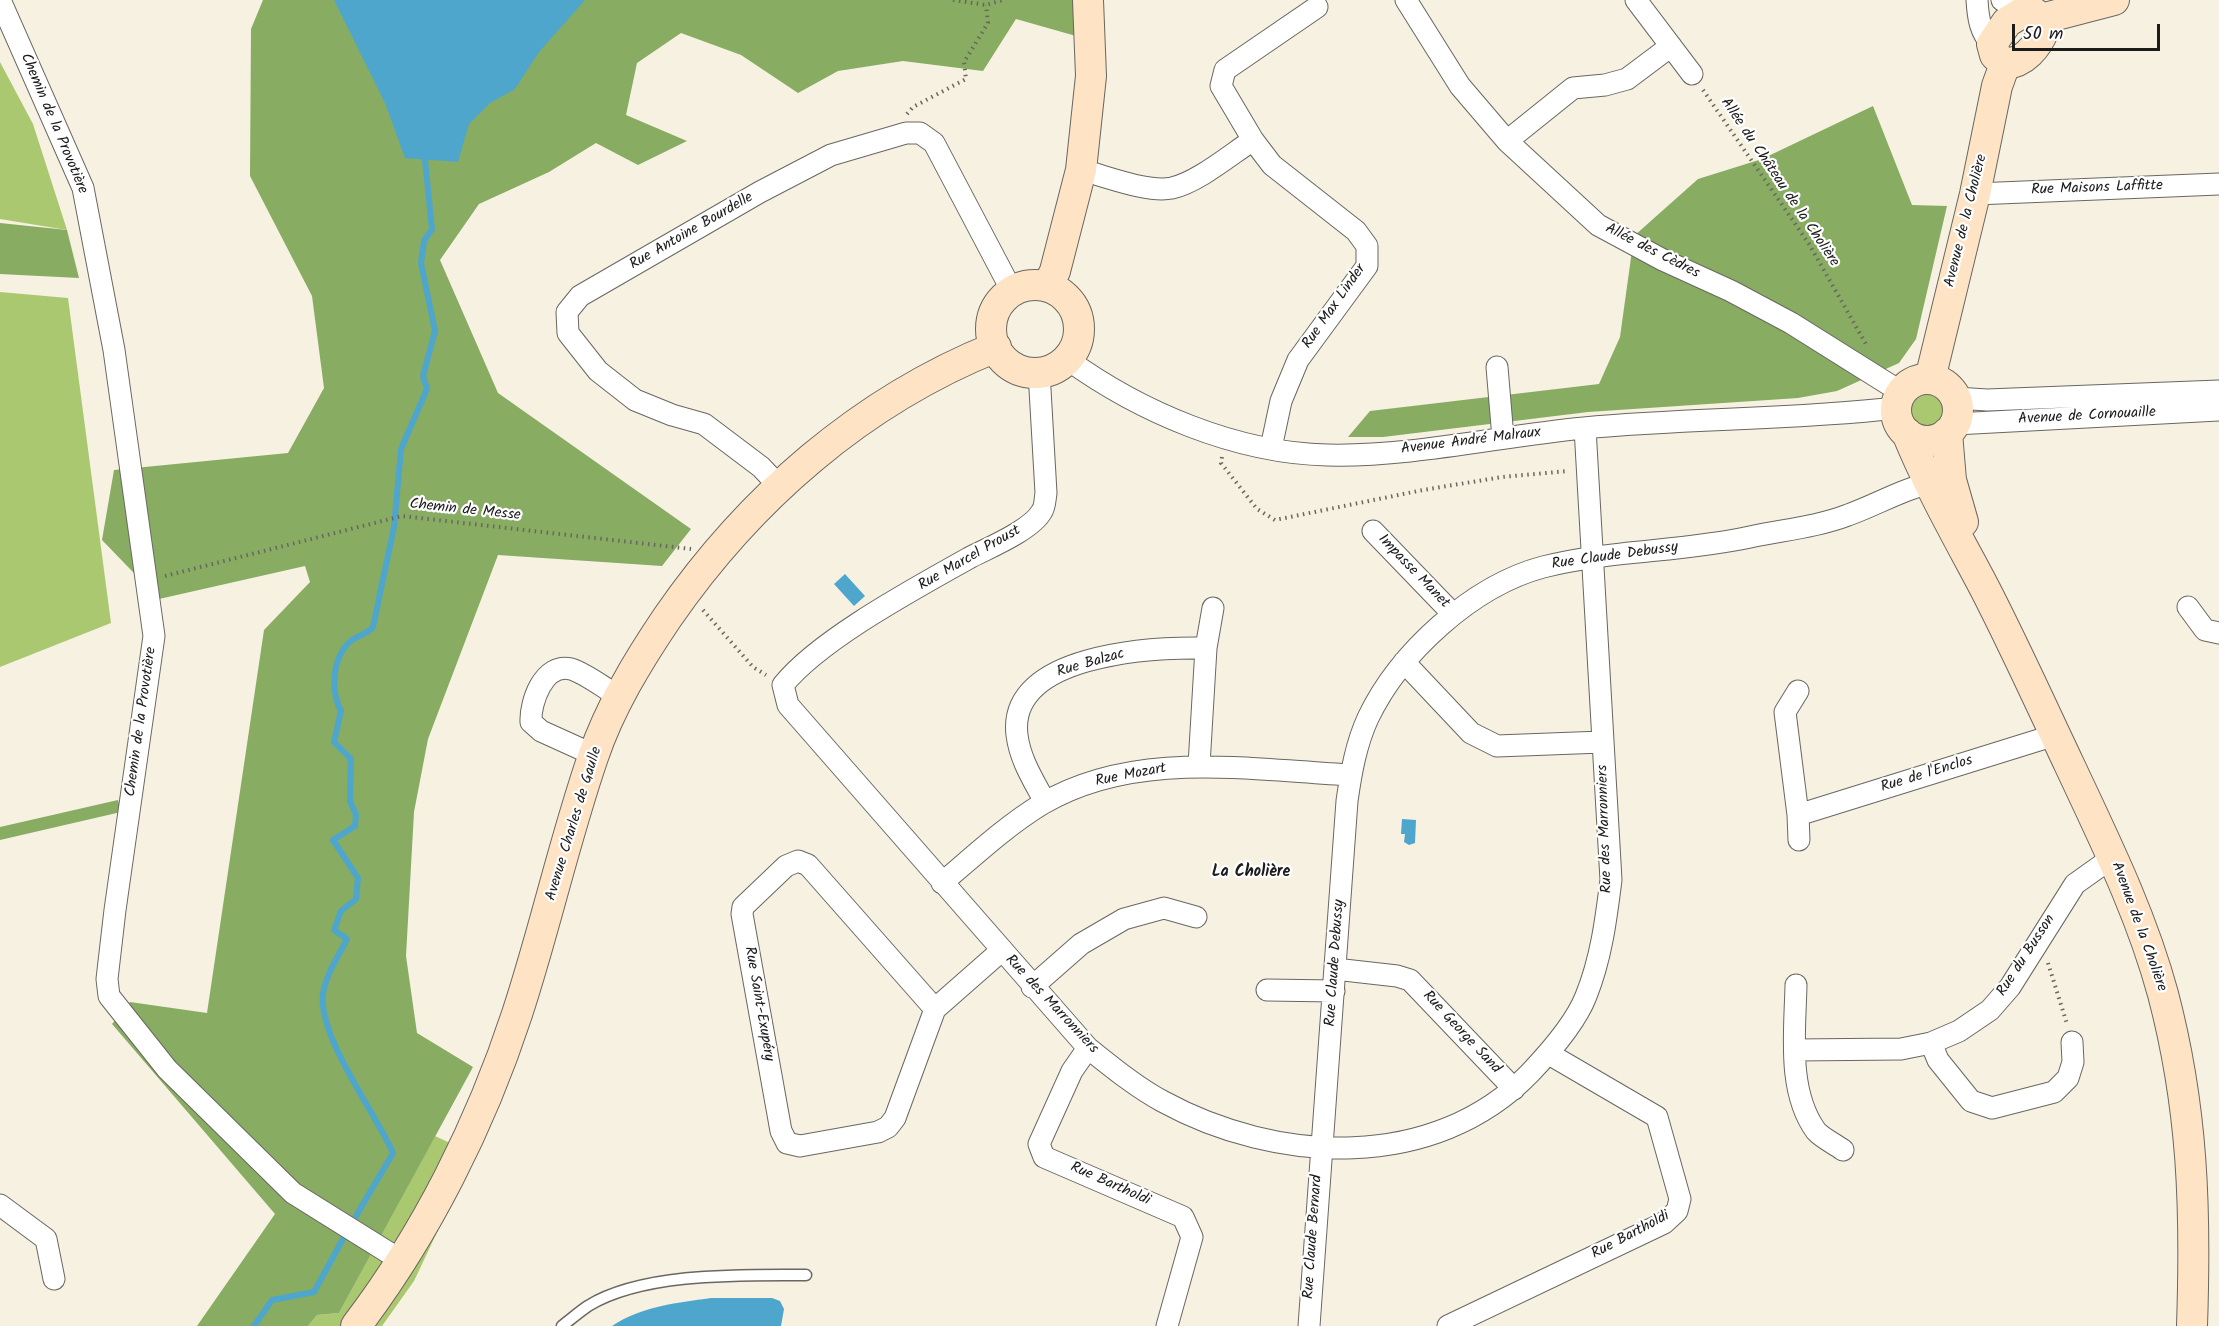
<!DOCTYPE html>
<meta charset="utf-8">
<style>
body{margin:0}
#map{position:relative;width:2219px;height:1326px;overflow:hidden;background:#f7f1e2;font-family:Kalam,sans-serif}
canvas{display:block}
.scale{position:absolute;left:2012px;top:24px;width:148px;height:27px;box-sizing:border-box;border:3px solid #1c1c1c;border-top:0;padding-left:8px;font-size:18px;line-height:21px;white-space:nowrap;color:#1c1c1c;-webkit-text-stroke:4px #fff;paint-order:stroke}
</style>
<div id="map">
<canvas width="2219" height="1326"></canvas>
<div class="scale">50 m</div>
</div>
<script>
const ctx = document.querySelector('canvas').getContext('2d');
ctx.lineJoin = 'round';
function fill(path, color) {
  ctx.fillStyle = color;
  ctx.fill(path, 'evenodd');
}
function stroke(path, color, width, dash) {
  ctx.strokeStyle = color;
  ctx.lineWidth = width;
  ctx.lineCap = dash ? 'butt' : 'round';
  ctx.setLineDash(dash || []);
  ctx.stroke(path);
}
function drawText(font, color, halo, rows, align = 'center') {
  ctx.font = font + ' Kalam,sans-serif';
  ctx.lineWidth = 4.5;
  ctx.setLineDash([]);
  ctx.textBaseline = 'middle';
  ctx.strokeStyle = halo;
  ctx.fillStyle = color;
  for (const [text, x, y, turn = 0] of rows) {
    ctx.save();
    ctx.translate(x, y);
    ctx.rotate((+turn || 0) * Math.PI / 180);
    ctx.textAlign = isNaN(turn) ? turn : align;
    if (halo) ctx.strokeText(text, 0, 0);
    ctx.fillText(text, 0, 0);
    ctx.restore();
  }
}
fill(new Path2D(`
 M0 62 33 124 67 230 0 219Z
 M0 292 68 298 111 623 0 667Z
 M1911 410a16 16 0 1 1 32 0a16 16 0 1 1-32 0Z
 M435 1136 474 1154 414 1281 382 1326H308L317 1315 339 1313Z`), '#aac870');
fill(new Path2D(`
 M263 0H1077L1076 36 1016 19 983 71 903 61 838 71 798 93 741 55 681 33 637 63 626 115 687 141 638 165 596 143 549 172 479 204 440 260 498 393 691 529 662 566 498 555 428 739 414 812 406 956 417 1033 473 1067 339 1313 317 1315 308 1326H197L275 1214 112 1024 130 1002 207 1013 264 630 310 582 305 566 159 599 102 540 114 470 288 453 324 388 312 296 250 176 251 29Z
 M1873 106 1912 205 1947 206 1916 339 1899 363 1837 391 1798 398 1588 412 1383 437H1348L1370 411 1599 384 1620 337 1634 236 1698 179 1762 159Z
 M0 223 67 230 79 278 0 274Z
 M118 800 121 812 0 840V827Z`), '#87ac62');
fill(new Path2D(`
 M334 0H585L539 52 515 89 490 103 469 124 458 162 405 158 385 103Z
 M845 574 865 596 854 606 834 584Z
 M1402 819 1416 820 1415 843 1409 845 1404 842 1405 834H1401Z
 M711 1298H772L780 1301 784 1309 781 1326H612C642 1306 676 1303 711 1298Z`), '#4fa6cc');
stroke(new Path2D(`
 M356 1216 393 1153C375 1112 318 1037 323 994 325 976 339 955 347 939L334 930 341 911 356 899 358 878 333 840 355 826 356 815 350 801 351 759 334 742 341 711C330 690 332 656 352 640 359 635 367 634 373 627L394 527 401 449 427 389 423 376 435 331 421 263 424 241 432 229 425 160
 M254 1326 272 1300 314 1292 344 1237`), '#4fa6cc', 6);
const lane = new Path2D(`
 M562 1326C570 1320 579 1312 588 1306 643 1272 743 1275 806 1275`);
const street = new Path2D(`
 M0 0 83 188 114 350 154 636 115 910 107 979 109 996 167 1069 293 1193 402 1261
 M1406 0 1460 86 1507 141 1598 225 1663 260 1731 291 1791 323 1901 392
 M1636 0 1692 74
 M1977 0C1978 17 1980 33 1992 44
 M2002 0 2019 12
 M1507 141 1573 88 1605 85 1627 79 1671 46
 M1081 170C1106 176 1147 193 1172 188 1198 182 1230 155 1253 140
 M1975 194 2219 184
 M1067 359C1140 412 1236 453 1327 455 1413 457 1499 436 1584 428 1688 418 1792 420 1896 408
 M1497 367 1503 438
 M1039 372 1046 493C1045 499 1045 507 1042 511 1032 530 988 548 969 558 916 588 820 639 783 685L788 705 1088 1048C1112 1067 1136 1087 1162 1101 1277 1164 1434 1172 1530 1073 1549 1053 1576 1022 1586 996 1601 959 1606 920 1611 880L1585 428
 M1956 398 1987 400 2219 391
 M1955 424 2219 410
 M1271 448 1281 401 1298 360 1367 266V246L1356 231 1272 165 1253 140 1221 86 1225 70 1317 7
 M779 486 761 467 704 424 672 415 635 400 598 371 568 333 567 312 580 296 760 192 831 155 906 133H920L934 143 1012 291
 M1373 531 1453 614
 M2188 607 2205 630 2219 633
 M1206 648 1213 608
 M1404 662 1471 733 1497 746 1602 742
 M1798 691 1785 712 1798 815 1799 840
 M594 755 541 731 531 722C530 702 544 662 571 669 587 674 605 689 620 697
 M1045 802C1034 781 1020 760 1017 735 1007 654 1152 647 1206 648L1199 765
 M1798 815 2055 735
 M942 883C975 855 1006 826 1042 804 1135 749 1250 770 1351 775
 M1335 969 1397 976 1410 980 1514 1089
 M1796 985C1795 1032 1787 1091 1816 1131 1822 1138 1835 1144 1843 1150
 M1032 987 1081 944 1124 919 1164 908 1196 917
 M1267 990 1334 991
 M935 1009 895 1118 888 1127 878 1132 800 1146 787 1143 781 1131 742 914 743 907 786 866 798 861 808 865 935 1009 1001 951
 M1931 1043 1938 1060 1971 1101 1992 1108 2054 1092 2068 1078 2073 1062 2072 1042
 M1088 1048 1072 1071 1039 1144 1044 1157 1183 1217 1192 1237 1167 1326
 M1795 1050 1901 1049 1931 1043 1959 1031 1990 1010 2010 987 2075 884 2113 857
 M0 1205 46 1239 54 1279
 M1309 1326 1347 801C1351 773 1356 744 1368 718 1399 653 1472 586 1543 567 1610 550 1682 552 1750 537 1782 530 1817 527 1848 515 1879 504 1907 486 1941 481
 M1448 1326 1664 1223 1677 1211 1680 1199 1657 1117 1549 1054`);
const secondary = new Path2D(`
 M2025 11C2038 11 2041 19 2044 30 2037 47 2024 63 2005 64L1995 55 1992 44 2007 22Z
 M2041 19 2114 0
 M991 329a44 44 0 1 1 88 0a44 44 0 1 1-88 0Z
 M1048 286 1055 271 1081 170 1091 76 1088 0
 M1896 410a31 31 0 1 1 62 0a31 31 0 1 1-62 0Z
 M1930 379 1975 194 1997 86 2005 64
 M1907 433C1929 487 1957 536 1984 587 2014 645 2041 705 2069 764 2104 839 2141 913 2163 994 2193 1108 2196 1209 2192 1326
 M1947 433 1951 480 1963 522
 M356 1326C426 1234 481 1124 517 1014 545 929 564 841 593 757 610 707 638 661 667 618 749 499 861 401 996 347`);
stroke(lane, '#696761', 13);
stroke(street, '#696761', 23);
stroke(secondary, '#696761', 32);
stroke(new Path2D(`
 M953 0 986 5 1003 0
 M1703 90 1809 244 1867 346
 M907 114 913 107 966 79 964 62 988 23 986 5
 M1222 457 1221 463 1257 509 1275 520 1423 490 1502 477 1568 471
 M165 576 402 516 691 549
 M703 610 753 667 766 675
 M2048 963 2067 1024`), '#696761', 4, [1.5, 4.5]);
stroke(lane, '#fff', 10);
stroke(street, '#fff', 21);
stroke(secondary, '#fee4c5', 30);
drawText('15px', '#1c1c1c', '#fff', [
 ["Chemin de la Provotière",53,124,67],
 ["Allée du Château de la Cholière",1779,183,56],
 ["Rue Maisons Laffitte",2097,189,-2],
 ["Avenue de la Cholière",1967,221,-76],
 ["Rue Antoine Bourdelle",692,232,-30],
 ["Allée des Cèdres",1652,252,27],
 ["Rue Max Linder",1335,307,-55],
 ["Avenue de Cornouaille",2087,417,-3],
 ["Avenue André Malraux",1471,442,-7],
 ["Chemin de Messe",465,511,6],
 ["Rue Claude Debussy",1615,557,-8],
 ["Rue Marcel Proust",970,559,-30],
 ["Impasse Manet",1413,572,46],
 ["Rue Balzac",1091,664,-16],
 ["Chemin de la Provotière",142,722,-82],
 ["Rue de l'Enclos",1927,775,-17],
 ["Rue Mozart",1131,776,-11],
 ["Avenue Charles de Gaulle",575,824,-73],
 ["Rue des Marronniers",1606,829,-92],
 ["Avenue de la Cholière",2138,927,70],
 ["Rue du Busson",2027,956,-57],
 ["Rue Claude Debussy",1336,963,-86],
 ["Rue Saint-Exupéry",758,1004,80],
 ["Rue des Marronniers",1051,1005,47],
 ["Rue George Sand",1461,1033,47],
 ["Rue Bartholdi",1110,1185,24],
 ["Rue Bartholdi",1631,1236,-28],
 ["Rue Claude Bernard",1314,1237,-86]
]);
drawText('bold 16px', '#1c1c1c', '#fff', [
 ["La Cholière",1251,873]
]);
</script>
